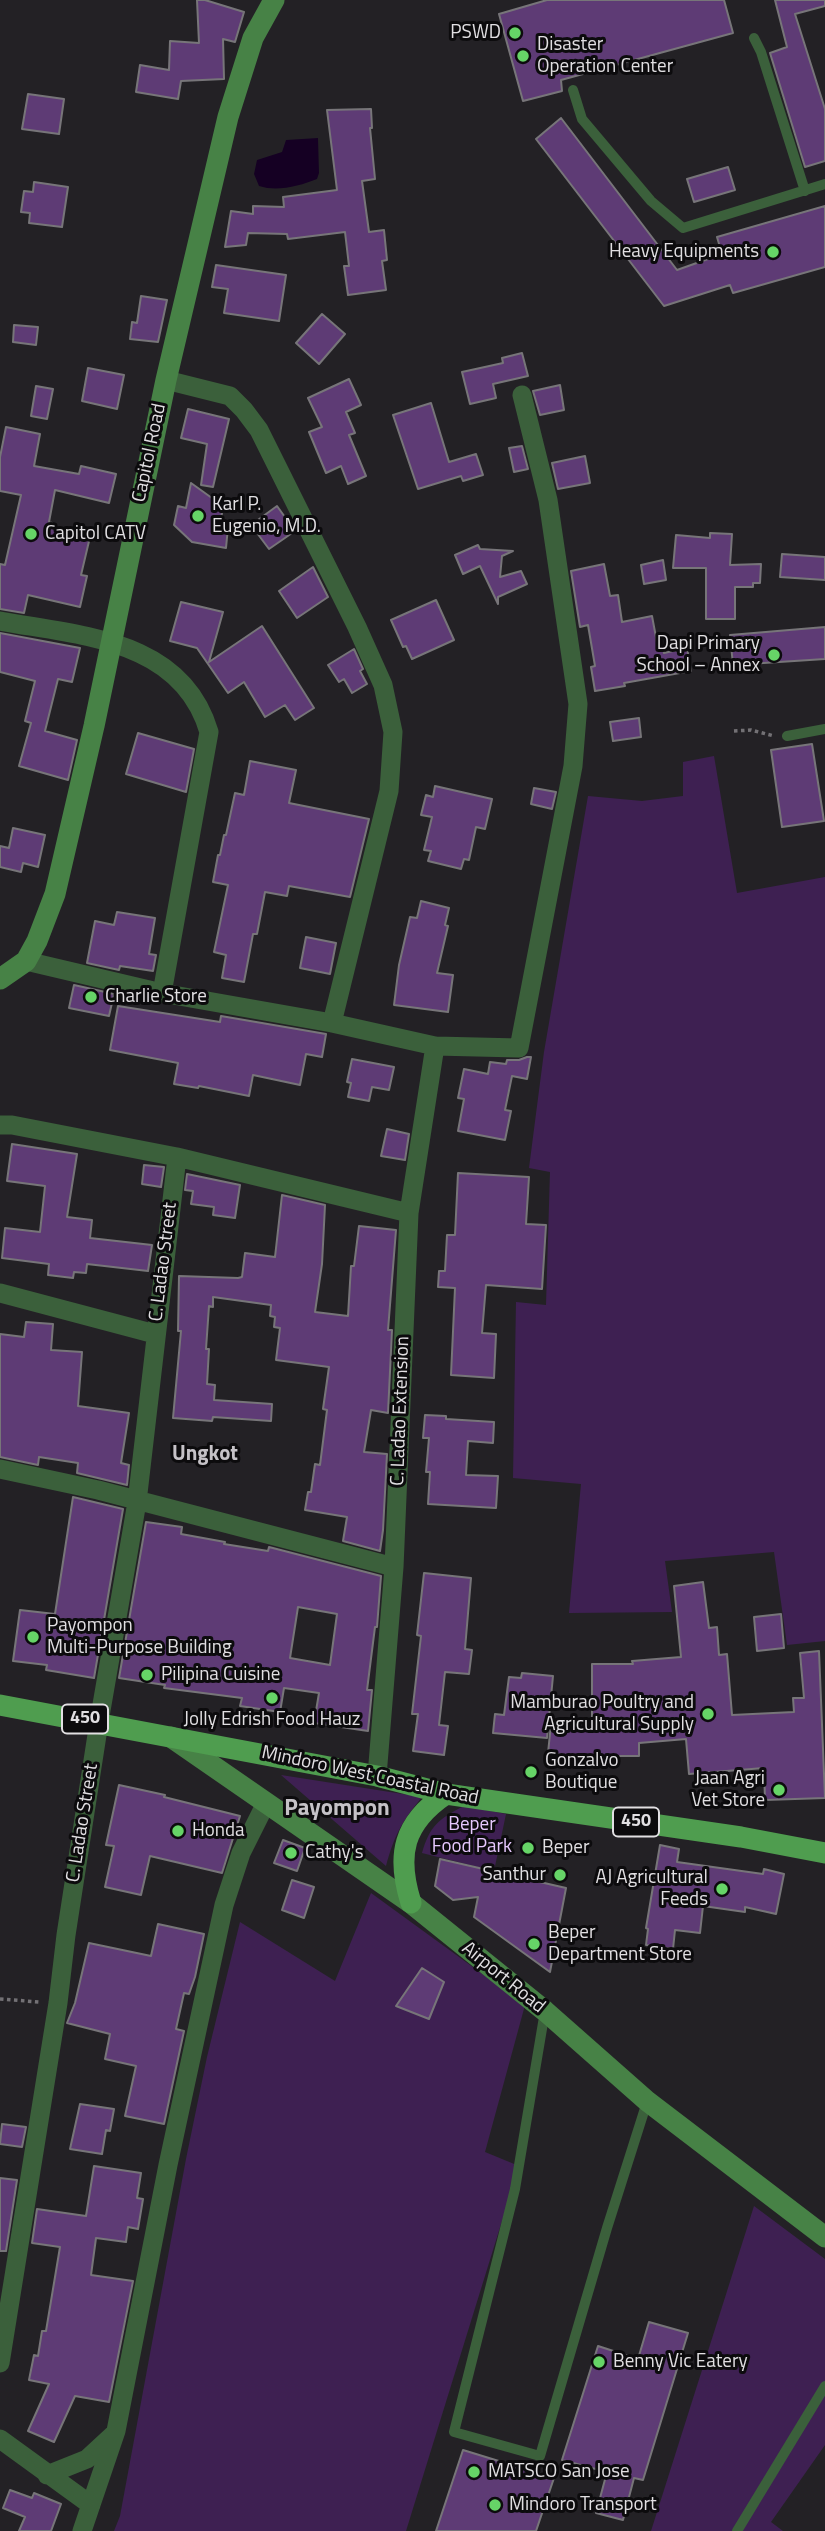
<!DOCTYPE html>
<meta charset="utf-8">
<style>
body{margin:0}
canvas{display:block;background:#232125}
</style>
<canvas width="825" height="2531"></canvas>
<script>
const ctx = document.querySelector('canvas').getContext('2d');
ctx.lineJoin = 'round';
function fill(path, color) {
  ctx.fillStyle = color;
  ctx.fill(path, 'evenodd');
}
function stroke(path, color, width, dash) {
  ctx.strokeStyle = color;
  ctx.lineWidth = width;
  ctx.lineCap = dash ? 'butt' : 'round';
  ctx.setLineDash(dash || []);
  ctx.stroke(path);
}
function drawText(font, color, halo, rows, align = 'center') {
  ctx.font = font + ' "Titillium Web",sans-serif';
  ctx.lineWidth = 6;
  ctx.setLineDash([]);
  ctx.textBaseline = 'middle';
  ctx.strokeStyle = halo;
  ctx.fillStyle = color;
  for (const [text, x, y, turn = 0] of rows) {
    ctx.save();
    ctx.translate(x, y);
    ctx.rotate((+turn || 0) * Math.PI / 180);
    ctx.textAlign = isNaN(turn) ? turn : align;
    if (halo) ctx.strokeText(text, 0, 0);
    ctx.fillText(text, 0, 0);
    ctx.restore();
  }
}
fill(new Path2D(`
 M714 756 737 893 825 877V1641L787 1645 774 1552 665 1561 672 1612 569 1613 581 1484 513 1478 516 1302 546 1305 550 1172 529 1168 544 1052 588 796 642 801 683 796V762Z
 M281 1775 422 1797C402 1821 394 1836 386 1866Z
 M464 1806 506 1814 494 1871 422 1853C430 1825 439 1819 464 1806Z
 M371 1893 525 2005 485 2152 519 2166 406 2531H114L120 2516 186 2159 207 2057 240 1922 335 1981Z
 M754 2206 825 2259V2445L771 2522 783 2531H651Z`), '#3e2052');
fill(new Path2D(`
 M318 138 319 173 317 179C300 186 277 192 259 186L254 174 257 160 282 152 286 140Z`), '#150023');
const building = new Path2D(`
 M197 0H205L244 12 235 42 223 39 224 79 181 81 178 99 136 92 140 65 169 70 170 41 199 43Z
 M547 0H724L733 33 561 80 562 91 523 101 499 14Z
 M775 0H825V6L795 14 825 109V161L805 167 770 53 787 47Z
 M28 94 64 99 59 134 22 129Z
 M371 109 372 128H370L375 179 362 181 369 232 384 230 387 260 382 261 386 290 348 295 344 266H349L345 232 288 239 287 234 248 233 246 245 225 247 231 211 253 214V206L284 207 283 197 337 190 327 110Z
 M561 118 677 270 722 254 717 237 825 206V267L733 293 730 285 664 306 536 139Z
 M728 167 735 190 694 202 687 179Z
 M34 182 68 187 62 227 29 223 30 213 21 212 24 191 33 192Z
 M216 265 286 275 279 321 224 313 228 289 212 287Z
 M141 296 167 300 158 342 130 339 132 322 137 323Z
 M322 314 345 334 319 364 296 343Z
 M14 325 38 327 36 345 13 342Z
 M522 353 528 376 493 384 496 398 470 404 462 372 503 363 502 358Z
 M88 368 124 375 117 409 82 401Z
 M349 379 361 405 346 412 355 433 349 435 366 476 348 484 341 466 326 473 309 432 322 427 308 398Z
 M560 385 564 410 540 415 533 391Z
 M36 386 53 389 47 419 31 416Z
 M431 403 449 462 476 454 483 475 463 481 461 476 418 489 393 415Z
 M188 409 229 419 213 487 201 485 207 444 181 438Z
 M6 427 40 434 34 466 79 474 81 466 116 474 109 503 55 490 49 522 52 523 51 528 90 537 81 575 87 576 80 607 28 595 24 613 0 609V564L5 565 21 495 0 491V457Z
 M522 446 528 469 514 472 509 448Z
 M585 456 590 483 558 489 552 463Z
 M191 483 223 506 220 526 228 527 226 548 192 542 174 525 178 506 186 508Z
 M277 506 295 531 269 549 251 525Z
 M710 533 732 534 730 565 761 564 760 583H753V587H735V619H706V568H673L676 535 710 538Z
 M478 545 480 549 513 551 502 556 500 577 521 571 527 584 498 597V604L480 566 463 574 455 555Z
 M782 554 825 557V580L780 577Z
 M663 560 666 580 644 584 641 565Z
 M604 564 610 596 618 595 622 622 652 616 658 648 663 647 664 653 687 648 691 671 624 683 625 686 595 691 591 667 595 666 588 625 580 627 571 571Z
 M313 567 328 597 297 618 279 591Z
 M436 600 454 640 412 659 406 646 403 647 391 620Z
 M181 602 223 612 209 662 262 626 314 708 295 720 285 705 265 717 244 682 228 693 197 648 170 641Z
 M825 627V659L733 665 730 635Z
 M0 633 80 648 72 682 58 679 45 731 77 740 68 780 19 766 31 723 25 721 35 681 0 672Z
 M354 649 363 669 360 671 367 684 352 693 344 679 339 682 328 665Z
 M639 718 641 737 613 741 610 722Z
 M138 733 194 749 186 792 126 774Z
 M812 744 824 821 782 827 771 750Z
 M250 761 296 770 289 803 369 819 350 897 289 886 287 896 265 892 257 934H253L244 982 222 978 226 955 214 952 228 885 213 882 218 855H220L224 835H226L235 793 244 795Z
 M435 786 492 799 485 829 476 827 469 860 464 859 461 869 428 861 431 851 424 850 432 817 421 815 426 795 433 797Z
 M534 788 556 792 552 809 531 804Z
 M13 828 45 835 38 867 23 863 21 872 0 867V846L9 848Z
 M421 901 449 908 445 925 448 926 437 973 453 975 448 1012 394 1005 399 965 410 917 417 918Z
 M117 912 155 918 149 954 156 955 153 971 120 966 119 970 87 963 95 921 114 925Z
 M306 937 336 943 330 974 300 968Z
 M74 985 114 994 109 1016 69 1008Z
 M118 1006 220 1022 221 1016 326 1034 322 1057 306 1054 300 1085 253 1075 249 1096 199 1086 198 1088 174 1084 178 1063 110 1050Z
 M527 1057H531L527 1079 512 1076 505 1110 511 1111 505 1140 458 1131 464 1099 458 1098 464 1069 488 1074 490 1062 506 1064 507 1060H519Z
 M352 1059 394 1067 389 1090 372 1087 369 1101 348 1097 351 1083 347 1082Z
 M387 1129 409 1134 405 1160 381 1156Z
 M12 1144 77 1154 67 1217 92 1220 90 1238 152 1245 148 1271 87 1264 86 1273 74 1272 73 1278 48 1275 49 1264 2 1258 5 1228 40 1232 45 1186 7 1181Z
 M144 1165 164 1167 161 1187 142 1184Z
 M458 1173 529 1177 526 1224 546 1225 542 1289 486 1285 482 1333 496 1334 494 1378 451 1375 455 1288 438 1287 439 1271H445L447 1235H455Z
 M187 1174 240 1185 235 1218 213 1215 214 1207 191 1204 193 1191 185 1190Z
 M282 1195 325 1205 322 1264 315 1312 348 1316 351 1266H354L359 1226 396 1230 388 1330H392L388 1413 371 1410 364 1452 387 1454 383 1530 380 1551 343 1541 347 1517 305 1510 308 1492H311L315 1464 320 1465 327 1410 323 1409 329 1367 276 1360 280 1328 274 1327 275 1317 270 1316 271 1305 213 1297V1307L209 1306 206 1349H209L207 1384 215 1385 214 1400 272 1404 271 1421 213 1417 212 1421 173 1418 181 1331H178L179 1276 238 1278 242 1277 245 1253 275 1257Z
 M26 1322 53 1324 51 1350 82 1352 78 1406 129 1413 121 1463 129 1465 127 1485 77 1473 78 1463 39 1457 38 1465 0 1457V1334L24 1337Z
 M425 1415 446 1416V1419L494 1422 493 1443 468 1441 466 1475 498 1476 496 1508 428 1504 430 1472H426L429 1438H423Z
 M73 1497 123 1509 94 1678 46 1670 47 1665 13 1661 20 1610 55 1614Z
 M146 1522 182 1527 181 1534 225 1542 224 1544 268 1551 269 1547 381 1576 377 1627H375L367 1690H372L368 1731 314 1723 319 1693 284 1688 280 1712 240 1706 242 1698 164 1688 165 1685 119 1678ZM298 1607 337 1614 330 1665 290 1658Z
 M424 1573 471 1578 465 1649 472 1650 469 1674 445 1672 439 1725 448 1726 444 1755 413 1751 418 1714H412L421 1636 417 1635Z
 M703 1582 709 1628 717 1627 719 1655 727 1654 732 1715 794 1712 793 1698H804L800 1653 819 1651 825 1798 765 1800 764 1768 689 1774 686 1739 639 1743V1756H607L606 1760 548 1753 551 1724 592 1728V1664H633L632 1661 681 1657 674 1586Z
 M781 1614 784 1648 757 1651 754 1617Z
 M522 1673 553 1676 547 1738 493 1733 495 1714 504 1715 509 1677 521 1678Z
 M119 1785 165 1795 164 1797 240 1816 222 1873 150 1856 141 1895 105 1887 114 1846 106 1845Z
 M283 1840 305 1848 297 1871 274 1863Z
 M660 1845 679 1849 677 1862 763 1874 764 1869 784 1874 776 1914 745 1907V1912L703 1906 700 1933 675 1930 673 1949 646 1945 648 1929 646 1928Z
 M440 1859 566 1888 550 1972 474 1917 478 1897 453 1900 435 1886Z
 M292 1880 314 1887 304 1918 282 1910Z
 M158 1924 204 1934 195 1977 189 1994 184 1993 176 2029 184 2031 164 2124 125 2116 136 2066 105 2059 110 2034 67 2023 75 2003 89 1943 151 1956Z
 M422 1968 444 1982 429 2019 396 2006Z
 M80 2104 114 2109 110 2131 106 2130 102 2154 70 2149Z
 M2 2124 26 2127 22 2147 0 2144Z
 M94 2166 141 2173 137 2198 143 2199 138 2229 128 2227 126 2242 96 2238 91 2275 133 2281 109 2402 75 2396 54 2442 28 2431 49 2384 29 2380 34 2355 38 2356 42 2331H46L60 2247 32 2243 37 2209 86 2216Z
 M0 2178 17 2180 6 2251H0Z
 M649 2322 688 2333 643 2480 634 2478 623 2520 596 2513 607 2472 562 2460 598 2346 638 2359Z
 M463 2450 554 2478 536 2531H436Z
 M10 2490 32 2498 34 2493 61 2504 51 2531H19L25 2517 3 2508Z`);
fill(building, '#5e3b75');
stroke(building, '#777579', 2);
stroke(new Path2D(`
 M734 731 751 730 774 736
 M0 1999 39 2002`), '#737175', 3.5, [3.5, 3.5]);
stroke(new Path2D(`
 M754 38 761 52 805 191
 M573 90 582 119 651 201 683 228 825 184
 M787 736 825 729
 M545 2011 515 2189 454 2432 540 2456 607 2228 647 2102
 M737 2531 825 2386`), '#3b603b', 10);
stroke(new Path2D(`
 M166 380 230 396 244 410 259 430 357 627 383 685 393 732 389 791 332 1023
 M0 621C81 636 182 639 209 732L162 993
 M26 961 162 993 332 1023 435 1046 519 1048 573 766 578 704 548 500 522 395
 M0 1125H12L177 1157 409 1213
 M0 1293 155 1334
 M0 1469 98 1490 394 1567
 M377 1776 394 1567 409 1213 435 1046
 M0 2363 58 2003 66 1935 99 1722 137 1502 177 1157
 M0 2439 91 2505
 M47 2475 87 2459 113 2435
 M82 2531 116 2431 168 2165 224 1905 241 1853 266 1803`), '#3b603b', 19);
stroke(new Path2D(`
 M0 979 26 961 37 941 55 894 94 726 166 380 228 117 253 38 274 0
 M171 1737 411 1903 545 2011 647 2101 825 2237`), '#478246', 21);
stroke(new Path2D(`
 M0 1705 377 1776 446 1794 741 1837 825 1853
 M411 1903C396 1855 403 1823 446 1794`), '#4f9d4f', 21);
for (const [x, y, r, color] of [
 [515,33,7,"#66d467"],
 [523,56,7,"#66d467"],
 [773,252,7,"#66d467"],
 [198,516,7,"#66d467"],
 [31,534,7,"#66d467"],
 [774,655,7,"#66d467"],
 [91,997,7,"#66d467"],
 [33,1637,7,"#66d467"],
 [147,1675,7,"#66d467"],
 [272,1698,7,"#66d467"],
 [708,1714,7,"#66d467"],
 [531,1772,7,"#66d467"],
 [779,1790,7,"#66d467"],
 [178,1831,7,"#66d467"],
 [528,1848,7,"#66d467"],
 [291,1853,7,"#66d467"],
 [560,1875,7,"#66d467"],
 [722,1889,7,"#66d467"],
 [534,1944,7,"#66d467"],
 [599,2362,7,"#66d467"],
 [474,2472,7,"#66d467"],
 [495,2505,7,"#66d467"]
]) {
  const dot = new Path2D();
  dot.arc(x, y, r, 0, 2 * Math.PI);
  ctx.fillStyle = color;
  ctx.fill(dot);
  stroke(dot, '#0c0b0d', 2.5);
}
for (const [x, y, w] of [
 [85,1719,46],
 [636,1822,46]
]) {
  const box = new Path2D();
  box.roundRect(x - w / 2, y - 14.5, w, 29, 5);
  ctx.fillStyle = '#0c0b0d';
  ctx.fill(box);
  stroke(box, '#e1dfe2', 2);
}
drawText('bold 18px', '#e1dfe2', null, [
 ["450",85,1719],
 ["450",636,1822]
]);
drawText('19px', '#e1dfe2', '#0c0b0d', [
 ["PSWD",501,33,"right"],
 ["Disaster",537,45],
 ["Operation Center",537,67],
 ["Heavy Equipments",759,252,"right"],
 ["Karl P.",212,505],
 ["Eugenio, M.D.",212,527],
 ["Capitol CATV",45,534],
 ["Dapi Primary",760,644,"right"],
 ["School – Annex",760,666,"right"],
 ["Charlie Store",105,997],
 ["Payompon",47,1626],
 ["Multi-Purpose Building",47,1648],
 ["Pilipina Cuisine",161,1675],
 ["Mamburao Poultry and",694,1703,"right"],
 ["Agricultural Supply",694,1725,"right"],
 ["Jolly Edrish Food Hauz",272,1720,"center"],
 ["Gonzalvo",545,1761],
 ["Boutique",545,1783],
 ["Jaan Agri",765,1779,"right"],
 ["Vet Store",765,1801,"right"],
 ["Honda",192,1831],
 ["Beper",542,1848],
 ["Cathy's",305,1853],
 ["Santhur",546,1875,"right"],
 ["AJ Agricultural",708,1878,"right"],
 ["Feeds",708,1900,"right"],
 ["Beper",548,1933],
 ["Department Store",548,1955],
 ["Benny Vic Eatery",613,2362],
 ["MATSCO San Jose",488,2472],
 ["Mindoro Transport",509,2505]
], 'left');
drawText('19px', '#e1dfe2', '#0c0b0d', [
 ["Capitol Road",150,453,-78],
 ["C. Ladao Street",164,1262,-83],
 ["C. Ladao Extension",401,1411,-88],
 ["Mindoro West Coastal Road",370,1776,12],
 ["C. Ladao Street",83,1823,-81],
 ["Airport Road",503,1978,39]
]);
drawText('19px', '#e6c8fe', '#0c0b0d', [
 ["Beper",472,1825],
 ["Food Park",472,1847]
]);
drawText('bold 21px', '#c5c2c7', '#0c0b0d', [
 ["Ungkot",205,1455]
]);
drawText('bold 23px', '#c5c2c7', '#0c0b0d', [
 ["Payompon",337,1809]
]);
</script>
